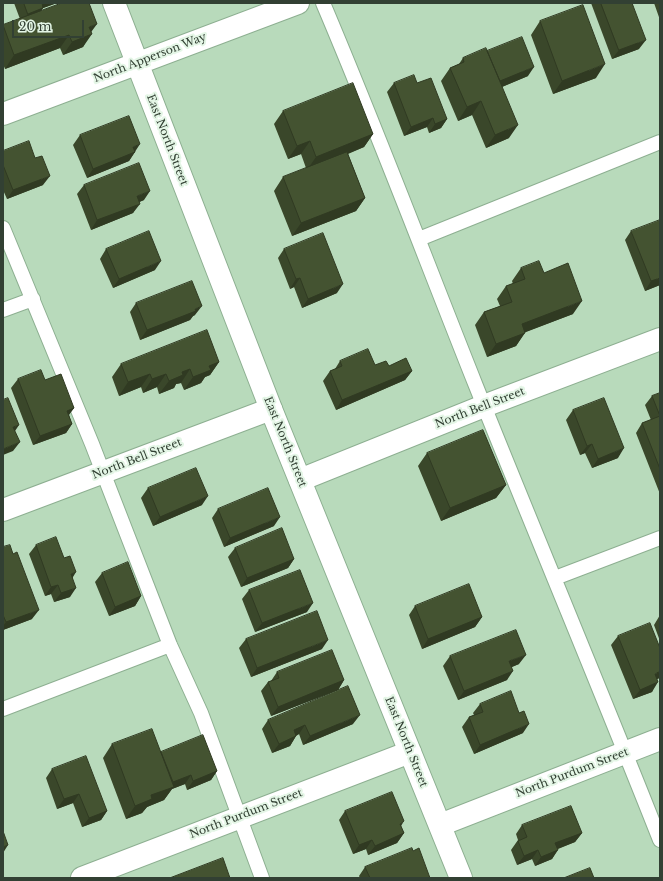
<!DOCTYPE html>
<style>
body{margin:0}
#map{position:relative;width:663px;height:881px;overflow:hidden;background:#b8dabb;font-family:"Libre Baskerville",serif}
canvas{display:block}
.frame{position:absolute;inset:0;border:4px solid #324033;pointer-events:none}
.scale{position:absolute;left:12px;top:20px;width:72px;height:18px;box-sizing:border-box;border:2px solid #324033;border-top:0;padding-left:5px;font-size:12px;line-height:14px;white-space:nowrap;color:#324033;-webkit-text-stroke:3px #e4f6e6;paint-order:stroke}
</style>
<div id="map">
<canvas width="663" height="881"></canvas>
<div class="frame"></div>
<div class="scale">20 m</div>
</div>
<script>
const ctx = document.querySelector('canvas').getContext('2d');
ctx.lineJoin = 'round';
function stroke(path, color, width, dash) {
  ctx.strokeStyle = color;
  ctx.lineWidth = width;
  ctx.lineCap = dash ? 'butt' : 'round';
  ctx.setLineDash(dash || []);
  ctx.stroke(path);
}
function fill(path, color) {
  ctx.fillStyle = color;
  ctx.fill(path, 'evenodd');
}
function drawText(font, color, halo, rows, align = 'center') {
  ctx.font = font + ' "Libre Baskerville",serif';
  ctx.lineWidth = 4;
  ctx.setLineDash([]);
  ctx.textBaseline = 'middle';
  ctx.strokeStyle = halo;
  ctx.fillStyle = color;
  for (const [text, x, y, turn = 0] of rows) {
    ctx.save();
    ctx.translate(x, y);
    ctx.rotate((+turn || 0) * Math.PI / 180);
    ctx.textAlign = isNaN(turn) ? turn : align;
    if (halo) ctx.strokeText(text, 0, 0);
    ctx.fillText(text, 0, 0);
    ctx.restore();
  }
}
const lane = new Path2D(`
 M323 3C377 130 425 258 476 386 537 538 600 688 660 840
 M3 228 92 444 170 645 201 713 262 878
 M419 239 660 142
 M3 310 33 299
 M555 578 660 538
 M3 709 170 645`);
const street = new Path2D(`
 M300 480 484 406 660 339
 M3 510 271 409
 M440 825 660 739
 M82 878 410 752`);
const secondary = new Path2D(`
 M114 3 271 409 461 878
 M3 114 298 3`);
stroke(lane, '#8daf91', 16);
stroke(street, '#8daf91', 24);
stroke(secondary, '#8daf91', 24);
stroke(lane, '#fff', 14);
stroke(street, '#fff', 22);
stroke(secondary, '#fff', 22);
fill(new Path2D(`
 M14 3H57L43 8 41 11 91 32 83 47 63 55 60 48 5 69 3 64V25L20 19Z
 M591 3H632L639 49 612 59Z
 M654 3H660V20Z
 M540 21 596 78 553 94 531 35Z
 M487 51 528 76 502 87 509 138 486 148 472 115 458 121 441 81 450 68 459 64 463 58Z
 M394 83H417L447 119 441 128 429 133 427 127 404 136 387 92Z
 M283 111 373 134 364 147 348 154 365 198 356 211 292 236 274 191 283 177 306 168 301 154 288 159 274 124Z
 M80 135 135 152 129 161 87 178 73 145Z
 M3 151 35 158 43 185 7 199 3 190Z
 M84 185 144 200 139 202 133 213 91 230 77 194Z
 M631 231 660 285 645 291 625 240Z
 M106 249 155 270 113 288 100 259Z
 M284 249 337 293 302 308 294 287 290 289 278 258Z
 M521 268 544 273 573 314 525 332 516 346 487 357 475 325 484 312 500 306 497 299 506 286 513 284 512 281Z
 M136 303 195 315 193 316 190 320 140 340 130 312Z
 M340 361 375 365 389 366 412 371 405 380 336 410 323 381 330 371 335 369Z
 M219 362 210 375 205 377 201 383 184 390 181 383 176 384 174 388 159 394 157 387 143 393 141 387 119 396 112 377 121 364Z
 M18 379 45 380 74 408 69 415 72 424 66 433 33 445 11 388Z
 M660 393V494L636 433 642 423 651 420 645 405 652 396Z
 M573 410 618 458 592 468 585 453 580 455 566 420Z
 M427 453 506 485 496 498 441 521 418 466Z
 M148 488 202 505 153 526 141 498Z
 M218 509 274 526 224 547 212 518Z
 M36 545 64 558 73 577 70 597 54 602 51 594 45 596 29 554Z
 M3 547 32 619 3 630Z
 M235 548 294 559 288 568 241 587 228 557Z
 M102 573 141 596 135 606 109 616 95 582Z
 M249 590 307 612 255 632 242 599Z
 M415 606 482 617 475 627 422 649 409 615Z
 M660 615V641L654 625Z
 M618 636 657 679 652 692 633 699 611 645Z
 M246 639 322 649 251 677 239 648Z
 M450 656 519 664 511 667 507 680 458 700 443 666Z
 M277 672 344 680 338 690 271 716 261 691 268 682 271 681Z
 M480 704 523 733 474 754 462 727 469 717 474 715 473 713Z
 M268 720 353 724 303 745 299 734 296 736 290 746 272 753 262 729Z
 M112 744 161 752 217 771 211 780 187 790 185 784 172 789 164 800 147 807 142 813 126 819 103 758Z
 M52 769 107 811 101 820 82 827 73 803 57 809 46 778Z
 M345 811 401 826 404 833 397 843 368 855 366 849 353 854 339 820Z
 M522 825 582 833 575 842 558 849 552 859 535 866 532 859 517 865 511 850 518 840 516 834Z
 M413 851 430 878H360L359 876 365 867Z`), '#3a472a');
fill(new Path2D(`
 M40 3H57L35 11Z
 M43 8 37 17 21 23 28 14Z
 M97 24 89 35 92 34 83 47 63 55 72 42 89 27Z
 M69 35 60 48 5 69 14 55Z
 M646 40 639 49 612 59 619 50Z
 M605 64 596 78 553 94 562 81Z
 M534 67 528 76 492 91 498 81Z
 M481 101 472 115 458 121 467 107Z
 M433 118 427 127 404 136 411 127Z
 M447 119 441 128 429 133 435 124Z
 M518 125 509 138 486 148 495 135Z
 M373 134 364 147 307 170 316 157Z
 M310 141 301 154 288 159 297 146Z
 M140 144 129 161 87 178 93 169 133 147Z
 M50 176 43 185 7 199 13 190Z
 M150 191 144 200 130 206 137 196Z
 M365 198 356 211 292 236 301 223Z
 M140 204 133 213 91 230 97 220Z
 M161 261 155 270 113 288 119 279Z
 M300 278 294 287 290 289 296 279Z
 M660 278V285L645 291 651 281Z
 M343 284 337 293 302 308 308 299Z
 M582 301 573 314 513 337 522 324Z
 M202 306 195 315 193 316 190 320 140 340 147 330Z
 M525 333 516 346 487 357 496 344Z
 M219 362 210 375 205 377 201 383 184 390 193 377 209 366Z
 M190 369 181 383 176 384 174 388 159 394 169 381 182 372Z
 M412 371 405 380 336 410 342 400Z
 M150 374 141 387 119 396 128 382Z
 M166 374 157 387 143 393 152 379Z
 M74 408 67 417V411Z
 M72 424 66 433 33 445 40 436Z
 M19 425 13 434V427Z
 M20 442 13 451 3 455V449Z
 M592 444 585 453 580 455 587 446Z
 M624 448 618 458 592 468 598 459Z
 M506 485 496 498 441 521 450 508Z
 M208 496 202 505 153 526 160 517Z
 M280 517 274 526 224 547 230 538Z
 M294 559 288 568 241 587 247 578Z
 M76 572 70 582 71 574Z
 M58 585 51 594 45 596 51 587Z
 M76 588 70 597 54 602 61 593Z
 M141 596 135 606 109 616 115 607Z
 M313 603 307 612 255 632 262 623Z
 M39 610 32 619 3 630V626L6 622Z
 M482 617 475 627 422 649 428 639Z
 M328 640 322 649 251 677 257 668Z
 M526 655 519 664 503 671 509 661Z
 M513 671 507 680 458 700 464 691Z
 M660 671V678L648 683 655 674Z
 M344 680 338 690 271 716 278 707Z
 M658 682 652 692 633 699 640 690Z
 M360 715 353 724 303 745 310 736Z
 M529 724 523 733 474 754 480 745Z
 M305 725 299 734 287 740 294 730Z
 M296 736 290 746 272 753 279 744Z
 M217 771 211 780 187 790 193 781Z
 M191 775 185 784 172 789 164 800 147 807 142 813 126 819 135 806 151 795 168 789 173 782Z
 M79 794 73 803 57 809 64 799Z
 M107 811 101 820 82 827 89 818Z
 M404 821 398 831 400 824Z
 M404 833 397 843 368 855 375 846Z
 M582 833 575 842 549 852 555 843Z
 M372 840 366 849 353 854 359 845Z
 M8 845 3 853V847Z
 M538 850 532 859 517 865 524 856Z
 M558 850 552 859 535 866 541 857Z`), '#303a22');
const building = new Path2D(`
 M24 3H42L43 8 28 14Z
 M62 3H89L97 24 89 27 92 34 72 42 69 35 14 55 3 25Z
 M601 3H632L646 40 619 50Z
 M583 5 605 64 562 81 540 21Z
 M522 37 534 67 500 81 487 51Z
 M486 48 518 125 495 135 481 101 467 107 450 68 464 62 463 58Z
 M414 75 417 83 431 78 447 119 435 124 433 118 411 127 394 83Z
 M353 83 373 134 316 157 310 141 297 146 283 111Z
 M129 116 140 144 133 147 135 152 93 169 80 135Z
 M29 141 35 158 42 156 50 176 13 190 3 165V151Z
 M347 152 365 198 301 223 283 177Z
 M139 163 150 191 137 196 140 204 97 220 84 185Z
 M660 220V278L651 281 631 231Z
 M149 231 161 261 119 279 106 249Z
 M323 233 343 284 308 299 300 278 296 279 284 249Z
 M539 261 544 273 568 263 582 301 522 324 525 333 496 344 484 312 512 302 506 286 525 279 521 268Z
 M192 281 202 306 195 309 196 311 147 330 136 303Z
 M207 330 219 362 209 366 211 370 193 377 190 369 182 372 183 375 169 381 166 374 152 379 150 374 128 382 121 364Z
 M368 349 375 365 386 361 389 366 406 358 412 371 342 400 330 371 342 366 340 361Z
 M41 370 45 380 61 374 74 408 67 411 72 424 40 436 18 379Z
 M660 393V469L642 423 660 416 652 396Z
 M8 398 19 425 13 427 20 442 3 449V400Z
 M604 398 624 448 598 459 592 444 587 446 573 410Z
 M483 430 506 485 450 508 427 453Z
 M196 468 208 496 160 517 148 488Z
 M268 488 280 517 230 538 218 509Z
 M282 528 294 559 247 578 235 548Z
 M56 537 64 558 70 556 76 572 71 574 76 588 61 593 58 585 51 587 36 545Z
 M10 545 13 554 17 552 39 610 6 622 3 615V547Z
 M128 562 141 596 115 607 102 573Z
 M300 570 313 603 262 623 249 590Z
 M469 584 482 617 428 639 415 606Z
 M317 611 328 640 257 668 246 639Z
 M650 623 660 648V671L655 674 658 682 640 690 618 636Z
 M516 630 526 655 509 661 513 671 464 691 450 656Z
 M332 650 344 680 278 707 268 682 279 678 277 672Z
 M348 686 360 715 310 736 305 725 294 730 296 736 279 744 268 720Z
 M511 691 519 713 524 711 529 724 480 745 469 717 483 712 480 704Z
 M152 729 174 787 151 795 152 799 135 806 112 744Z
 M203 735 217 771 193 781 191 775 173 782 161 752Z
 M86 756 107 811 89 818 79 794 64 799 52 769Z
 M392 792 404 821 400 824 404 833 375 846 372 840 359 845 345 811Z
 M571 806 582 833 555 843 558 850 541 857 538 850 524 856 518 841 527 837 522 825Z
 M3 831 8 845 3 847Z
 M412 848 413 851 419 848 430 878H370L365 867Z
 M223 858 230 878H170Z
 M590 868 594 878H564Z`);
fill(building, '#445331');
stroke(building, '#303a22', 1);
drawText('11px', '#324033', '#e4f6e6', [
 ["North Apperson Way",150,58,-21],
 ["East North Street",167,140,69],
 ["North Bell Street",480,408,-21],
 ["East North Street",285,442,68],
 ["North Bell Street",137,459,-21],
 ["East North Street",406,742,68],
 ["North Purdum Street",572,773,-21],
 ["North Purdum Street",246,814,-21]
]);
</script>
